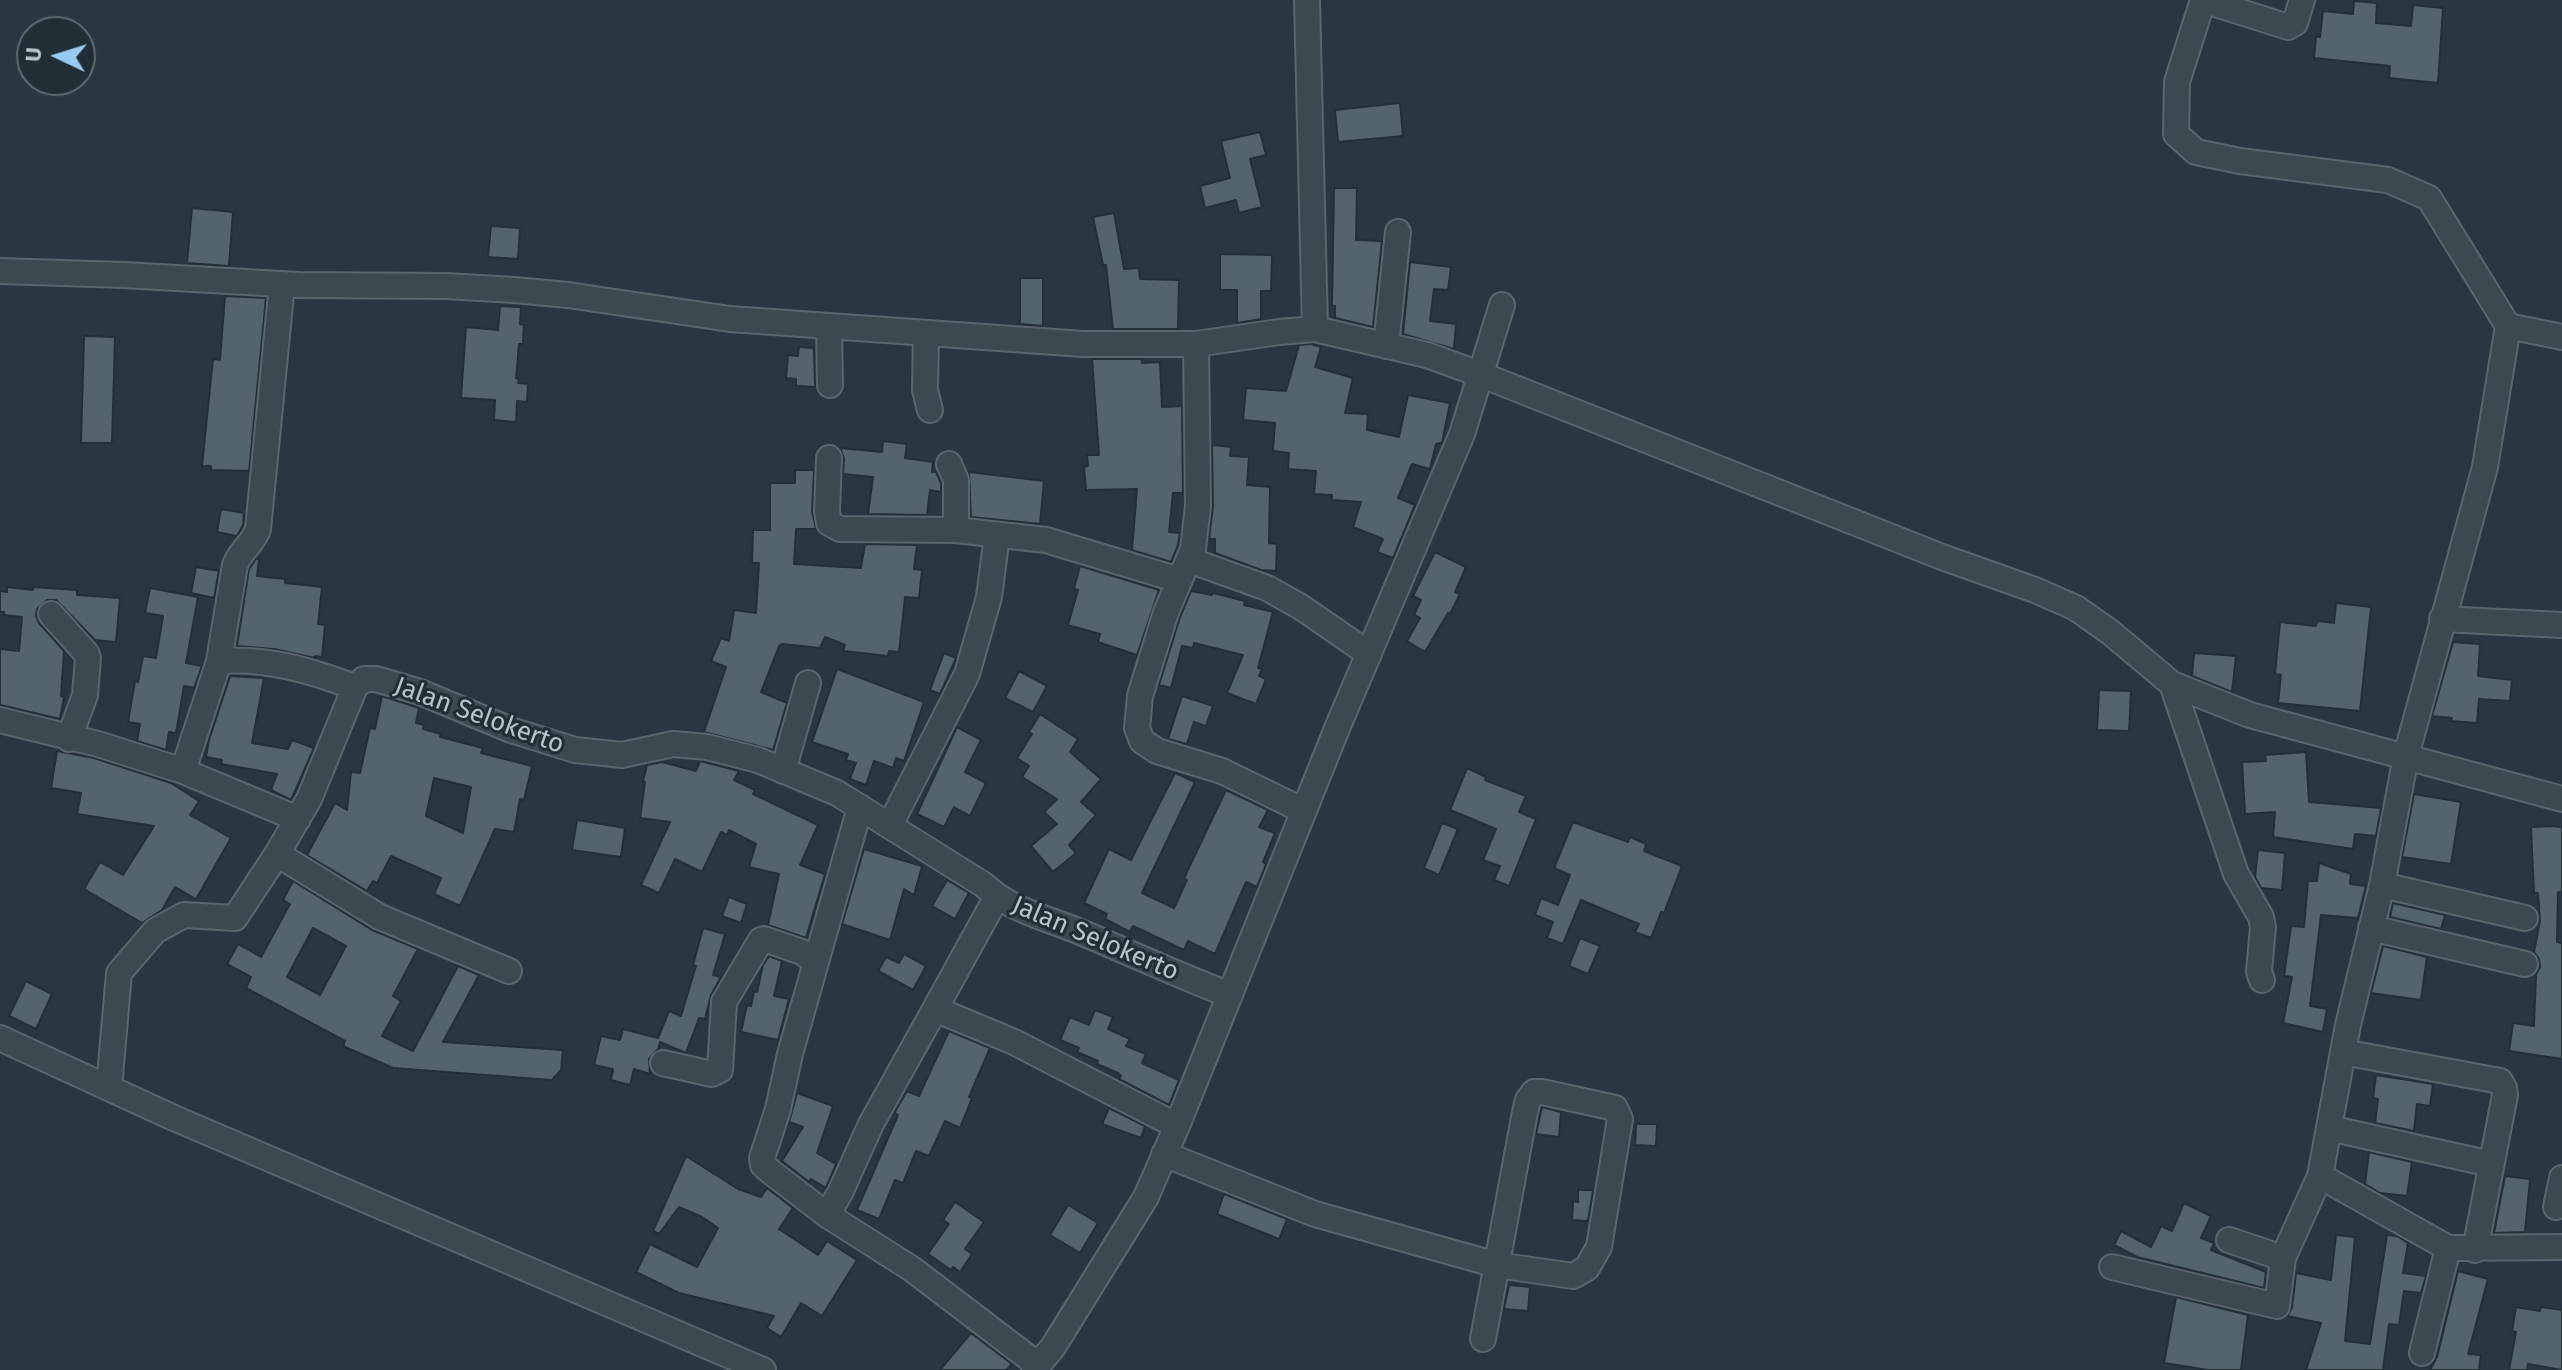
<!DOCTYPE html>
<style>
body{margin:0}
#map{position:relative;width:2562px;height:1370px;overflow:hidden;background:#283741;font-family:"Fira Sans",sans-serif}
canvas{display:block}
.north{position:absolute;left:16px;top:16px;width:80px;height:80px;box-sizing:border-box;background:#212e36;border:2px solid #5e6a72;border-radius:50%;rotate:274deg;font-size:22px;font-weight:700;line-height:32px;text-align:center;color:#b9c3cb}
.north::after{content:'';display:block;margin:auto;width:28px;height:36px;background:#97cbf2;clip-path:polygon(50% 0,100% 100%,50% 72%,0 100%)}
</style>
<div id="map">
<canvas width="2562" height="1370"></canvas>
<div class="north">U</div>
</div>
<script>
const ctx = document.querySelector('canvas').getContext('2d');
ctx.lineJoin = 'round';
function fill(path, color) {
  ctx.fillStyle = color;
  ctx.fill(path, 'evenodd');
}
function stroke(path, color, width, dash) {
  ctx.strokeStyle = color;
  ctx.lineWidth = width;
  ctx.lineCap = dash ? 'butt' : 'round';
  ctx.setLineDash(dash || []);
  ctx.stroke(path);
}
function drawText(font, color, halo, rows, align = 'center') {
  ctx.font = font + ' "Fira Sans",sans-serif';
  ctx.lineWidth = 6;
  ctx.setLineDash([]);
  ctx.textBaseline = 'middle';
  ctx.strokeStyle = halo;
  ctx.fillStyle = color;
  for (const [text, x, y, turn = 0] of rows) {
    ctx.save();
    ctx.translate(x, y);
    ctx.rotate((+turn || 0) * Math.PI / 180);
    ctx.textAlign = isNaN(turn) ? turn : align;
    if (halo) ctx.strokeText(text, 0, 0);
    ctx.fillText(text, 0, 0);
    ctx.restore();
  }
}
const building = new Path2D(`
 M2354 1 2377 3 2376 23 2411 26 2413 5 2443 8 2438 83 2389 78 2390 66 2314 58 2316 36 2320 37 2323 11 2353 14Z
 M1400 103 1403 136 1338 142 1335 110Z
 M1260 132 1266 155 1250 159 1262 207 1239 213 1236 200 1205 208 1200 186 1230 178 1221 141Z
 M1334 188H1357L1356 240 1382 241 1373 327 1335 318V306H1332Z
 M192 208 233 212 229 266 187 263Z
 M1114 213 1124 269 1139 268 1140 279 1179 280 1178 329H1113L1106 265H1103L1093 217Z
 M491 226 520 228 518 259 488 257Z
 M1220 254 1272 255 1271 291H1261V319L1237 323V290H1220Z
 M1410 262 1451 267 1448 290 1434 289 1430 321 1456 324 1454 349 1403 334Z
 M1020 278H1043V326L1020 324Z
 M225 296 266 298 249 471 211 470V466H202L213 359 220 360Z
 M500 306 521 307 520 324 524 325 523 344H519L516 378 519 379 518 383 528 384 527 402 517 401 516 422 494 420 495 400 461 398 466 327 498 330Z
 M84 336 115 337 112 443H81Z
 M1311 344 1321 347 1315 367 1353 378 1345 413 1368 414 1367 430 1399 437 1408 395 1450 403 1442 443 1436 444 1430 469 1412 464 1398 498 1415 505 1393 558 1377 552 1383 539 1353 527 1361 502 1332 500V495L1314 494 1316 471 1288 469 1289 453 1273 451 1275 423 1243 420 1246 388 1286 391 1299 345Z
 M799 347 814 348 815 387 796 386V379L786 378 788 355 798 356Z
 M1092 359H1142V363L1160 362 1162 407 1182 406 1183 493H1173L1169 532 1180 533 1178 545 1171 562 1132 550 1137 489 1086 490 1084 467 1088 466 1087 455H1099Z
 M883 441 907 444 905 458 933 462 932 472H936L941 483V492L930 490 927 515 868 514 873 477 843 474 844 458 840 448 882 452Z
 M1212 445 1231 447 1230 456 1249 457 1247 485 1270 487 1269 543 1277 544 1276 571 1261 570 1215 553V539H1209L1213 506Z
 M795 470H814L812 511 816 529H796L794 564 861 568 865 544 917 545 914 569 922 570 919 598 905 597 899 652 889 651 888 656 843 651 845 645 825 637 820 648 782 644 779 646 761 692 787 703 773 750 704 732 726 667 711 661 721 638 729 641 734 610 756 613 759 563H752L753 530H770V483H795Z
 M969 472 1044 481 1040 524 971 517Z
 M221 509 244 513 243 525 237 536 217 532Z
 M1435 552 1466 567 1455 592 1460 594 1450 614 1448 613 1425 652 1407 641 1420 618 1414 615 1421 600 1413 596Z
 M256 559H259L257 576 285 579V583L322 587 318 624 325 625 322 657 315 656V658L274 649 237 646 249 569Z
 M1080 566 1159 590 1137 655 1098 642 1100 634 1068 625 1078 590 1074 588Z
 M196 567 219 571 214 598 191 593Z
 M7 587 33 590V587L77 590V595L120 598 116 642 95 640 56 600H47L37 609 36 616 39 623 64 651 61 696 64 697 60 719 0 705V649L19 651 22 617 4 615V612H0V591L7 592Z
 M150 588 198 597 186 663 202 666 194 688 184 686 176 733 169 732 166 750 137 741 140 724 128 722 135 681 138 682 143 656 156 658 163 616 145 613Z
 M1191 591 1212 595 1213 593 1245 601 1244 605 1273 612 1258 668 1262 669 1259 676 1266 679 1256 704 1227 693 1243 655 1194 643 1193 648 1182 646 1171 688 1159 685 1180 617Z
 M2336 603 2371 607 2360 711 2278 703 2281 675 2275 674 2280 622 2316 626 2317 621 2334 623Z
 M2453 642 2480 644 2478 676 2512 680 2510 701 2479 699 2477 723 2451 721 2452 718 2432 716Z
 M944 653 956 658 940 694 930 690Z
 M2194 653 2236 656 2232 692 2192 676Z
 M837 669 924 702 904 761 896 758 893 768 874 761 866 785 850 779 856 763 846 760 848 754 812 742Z
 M1019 671 1047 686 1033 712 1005 698Z
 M230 676 264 678 252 743 288 749 292 740 314 748 291 800 271 790 277 774 221 764 222 760 206 757 209 740Z
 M2099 690 2131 691 2129 731 2097 730Z
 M382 696 419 708 416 723 424 725 423 729 441 734 440 737 483 748 481 753 532 766 524 800 520 799 514 832 495 829 460 906 434 894 441 878 391 856 377 883 373 881 367 891 307 855 335 803 347 810 351 772 360 773 370 728 375 729ZM434 778 471 787 463 833 426 816Z
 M1182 696 1213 706 1206 726 1194 722 1187 744 1168 739Z
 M1040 714 1078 739 1070 752 1101 779 1081 802 1096 815 1069 845 1076 853 1053 872 1031 846 1057 824 1044 812 1057 799 1022 777 1029 766 1017 758 1032 734 1029 732Z
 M957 727 981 740 965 772 986 783 970 816 954 807 944 827 917 814Z
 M57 751 94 758 171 783 199 801 190 815 231 838 196 899 175 887 162 910 142 923 84 889 100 862 123 875 154 826 77 814 81 793 51 788Z
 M2306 752 2309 802 2381 808 2376 836 2355 834 2353 849 2273 837 2275 812 2245 814 2242 762 2266 761 2265 755Z
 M700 761 739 771 734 780 755 790 753 794 818 825 800 865 825 874 806 938 768 925 779 874 749 867 756 844 729 830 727 835 721 832 702 872 675 859 659 893 641 885 670 822 640 818 645 782 643 781 647 765 662 762 696 771Z
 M1467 768 1486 777 1485 780 1526 796 1519 812 1536 819 1509 886 1494 880 1500 866 1483 860 1496 829 1450 810Z
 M1175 773 1195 782 1142 893 1174 908 1187 880 1184 878 1226 790 1268 810 1259 827 1275 833 1263 862 1266 864 1257 887 1246 882 1215 954 1188 941 1184 950 1133 926 1130 932 1105 919 1107 914 1084 903 1109 849 1131 860Z
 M2414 794 2461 802 2451 864 2402 857Z
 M577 820 625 828 621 857 572 850Z
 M1573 822 1628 842 1630 837 1646 844 1644 851 1682 866 1664 913 1661 912 1651 938 1635 932 1639 924 1581 900 1563 944 1547 938 1553 922 1535 915 1541 898 1558 905 1570 875 1554 868Z
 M1442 823 1458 829 1439 875 1424 868Z
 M2551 826 2562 827V892H2558L2557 942 2562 943V1059L2509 1051 2513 1023 2534 1026 2536 974 2540 967 2539 959 2534 952 2540 921 2538 893H2534L2531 827Z
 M864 849 922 866 914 895 904 889 890 940 842 924Z
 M2258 850 2285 853 2282 890 2261 888 2255 877Z
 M2319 863 2351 874 2350 884 2366 886 2358 918 2321 915 2310 1006 2327 1009 2323 1032 2283 1023 2292 977 2284 976 2291 926 2304 927 2308 881H2317Z
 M947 880 969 893 955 919 932 906Z
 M293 881 372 930 418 949 393 996 401 1001 382 1036 413 1051 458 966 479 975 443 1042 563 1050 561 1070 552 1080 393 1068 343 1046 345 1041 246 988 251 977 227 964 238 944 261 957 290 904 283 900ZM313 928 346 946 320 995 287 977Z
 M729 897 747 904 741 923 722 916Z
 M2393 903 2445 915 2441 929 2390 917Z
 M703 928 725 934 713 975 721 977 711 995 705 1019 699 1018 686 1053 660 1042 658 1049 649 1059 650 1074 634 1069 630 1085 611 1080 613 1069 594 1065 601 1036 620 1040 623 1029 658 1038 669 1011 681 1016 696 966 693 965Z
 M1580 938 1600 946 1588 974 1569 966Z
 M2383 946 2427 957 2421 1000 2371 993Z
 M904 954 926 966 913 990 878 971 886 957 899 963Z
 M769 956 782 961 774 996 789 999 778 1040 741 1032 747 1005 751 1006 754 991 757 992 763 965Z
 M26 981 52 994 36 1029 9 1016Z
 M1095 1010 1113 1017 1108 1029 1130 1039 1126 1046 1146 1054 1142 1063 1179 1080 1169 1105 1119 1079 1121 1076 1118 1073 1097 1064 1098 1061 1077 1052 1079 1048 1060 1040 1070 1017 1089 1025Z
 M949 1031 990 1048 969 1097 972 1098 960 1128 945 1121 929 1156 916 1151 903 1183 895 1180 879 1219 857 1210 898 1115 895 1113 897 1108 907 1091 919 1096Z
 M2376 1075 2433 1084 2430 1106 2417 1104 2414 1131 2375 1123 2378 1099 2373 1098Z
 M797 1093 833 1106 817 1153 836 1164 826 1188 811 1179 809 1182 782 1161 803 1127 789 1122Z
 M1542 1107 1561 1112 1559 1137 1536 1134Z
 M1109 1108 1145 1126 1141 1138 1102 1124Z
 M1636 1124H1657L1656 1146 1635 1145Z
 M2369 1152 2412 1162 2407 1196 2380 1193 2365 1184Z
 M686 1156 738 1189 761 1197 767 1188 793 1208 779 1229 818 1255 827 1241 857 1260 822 1316 801 1303 781 1337 767 1328 774 1316 679 1293 636 1272 650 1244 697 1267 718 1228 702 1217 679 1207 659 1234 653 1231Z
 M2505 1176 2530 1179 2525 1232 2494 1233Z
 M1578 1190H1593L1588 1221 1572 1220 1573 1201 1578 1202Z
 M1224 1194 1287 1219 1279 1239 1217 1214Z
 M955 1202 984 1222 965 1249 972 1254 960 1272 953 1267 951 1270 928 1254 949 1224 943 1220Z
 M2184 1203 2211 1216 2201 1238 2214 1243 2211 1250 2266 1272 2264 1288 2137 1257 2114 1245 2121 1231 2151 1247 2161 1226 2172 1231Z
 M1068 1205 1098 1223 1080 1253 1050 1235Z
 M2336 1235 2355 1237 2345 1341 2370 1344 2387 1235 2397 1236 2408 1243 2403 1273 2426 1276 2421 1293 2404 1291 2399 1325 2389 1324 2383 1370H2306L2321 1323 2287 1316 2292 1308 2296 1273 2331 1280Z
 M2458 1271 2488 1279 2468 1354 2481 1355 2479 1370H2430L2437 1357Z
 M1509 1285 1530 1287 1528 1311 1504 1309Z
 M2176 1297 2248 1315 2241 1370H2208L2164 1363Z
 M2516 1307 2540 1311 2541 1307 2562 1310V1370L2528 1364 2527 1370H2509L2516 1332 2512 1331Z
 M971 1333 1012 1364 1006 1370H940Z`);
fill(building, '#54646d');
stroke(building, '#233038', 2);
const minor = new Path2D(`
 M1307 0 1315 329 1427 355 1482 375 1942 557 2035 590 2076 608 2110 632 2172 684 2250 715 2562 799
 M0 271 124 275 298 285 446 286 514 290 568 295 730 319 1083 344H1196L1279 332 1315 329
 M2508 326 2562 337
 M829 327 830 385
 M926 334 925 390 930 410
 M1196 344 1198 506 1193 549 1166 612 1140 696 1137 728 1142 741 1157 751 1222 771 1304 811
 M1386 346 1398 232
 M829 458 827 511 829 523 840 529 956 530 1046 540 1179 580
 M949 464 956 480V530
 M1189 560 1267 588 1301 607 1369 654
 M51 614 86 653 88 658 85 695 69 739
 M2442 619 2562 625
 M219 661 235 565C240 551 253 544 258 529L282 284
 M2172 684 2236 874 2261 917 2263 927 2259 972 2262 980
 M0 720 98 744 183 771 298 819
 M183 771 219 661C269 658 308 670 355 687
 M783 771 808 683
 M890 825 967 674 989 597 997 535
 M2382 885 2525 918
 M2371 928 2525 964
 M509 971 380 917 277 854 309 799 355 687 364 679H376L420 692 511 730 575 750 622 755 673 744 707 747 758 760 837 793 984 885C1009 910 1050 919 1083 933 1132 954 1180 976 1230 995
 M935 1009 996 898
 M0 1038 174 1118 763 1370
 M2343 1052 2500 1081 2504 1088 2505 1095 2475 1250
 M663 1063 712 1074 720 1070 724 1002 761 940 764 939 802 952 816 962
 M109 1088 119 973 155 931 184 915 235 918 277 854
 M2329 1128 2491 1164
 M1164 1154 1315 1214 1497 1265 1573 1276 1587 1268 1599 1247 1620 1119 1615 1108 1542 1092H1534L1528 1100 1525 1112 1483 1339
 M2320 1176 2448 1248 2562 1247
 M2556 1207 2562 1178
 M827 1215 771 1172 763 1165 762 1158 778 1109 790 1054 860 807
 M2229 1240 2283 1258
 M2112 1267 2277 1306 2283 1258 2320 1176 2348 1025 2382 885 2406 756 2485 467 2508 326 2429 198 2388 180 2240 161 2196 152 2176 134 2177 82 2203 0 2288 27 2295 23 2302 0
 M2422 1353 2448 1248
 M1038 1365 912 1269 827 1215 840 1193 871 1124 935 1009 1014 1042 1177 1126
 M1034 1370 1053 1347 1146 1197 1177 1126 1338 726 1462 434 1502 305`);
stroke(minor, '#5a666e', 28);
stroke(minor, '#3c4951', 24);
drawText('26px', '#b9c3cb', '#212e36', [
 ["Jalan Selokerto",479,716,20],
 ["Jalan Selokerto",1095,939,23]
]);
</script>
